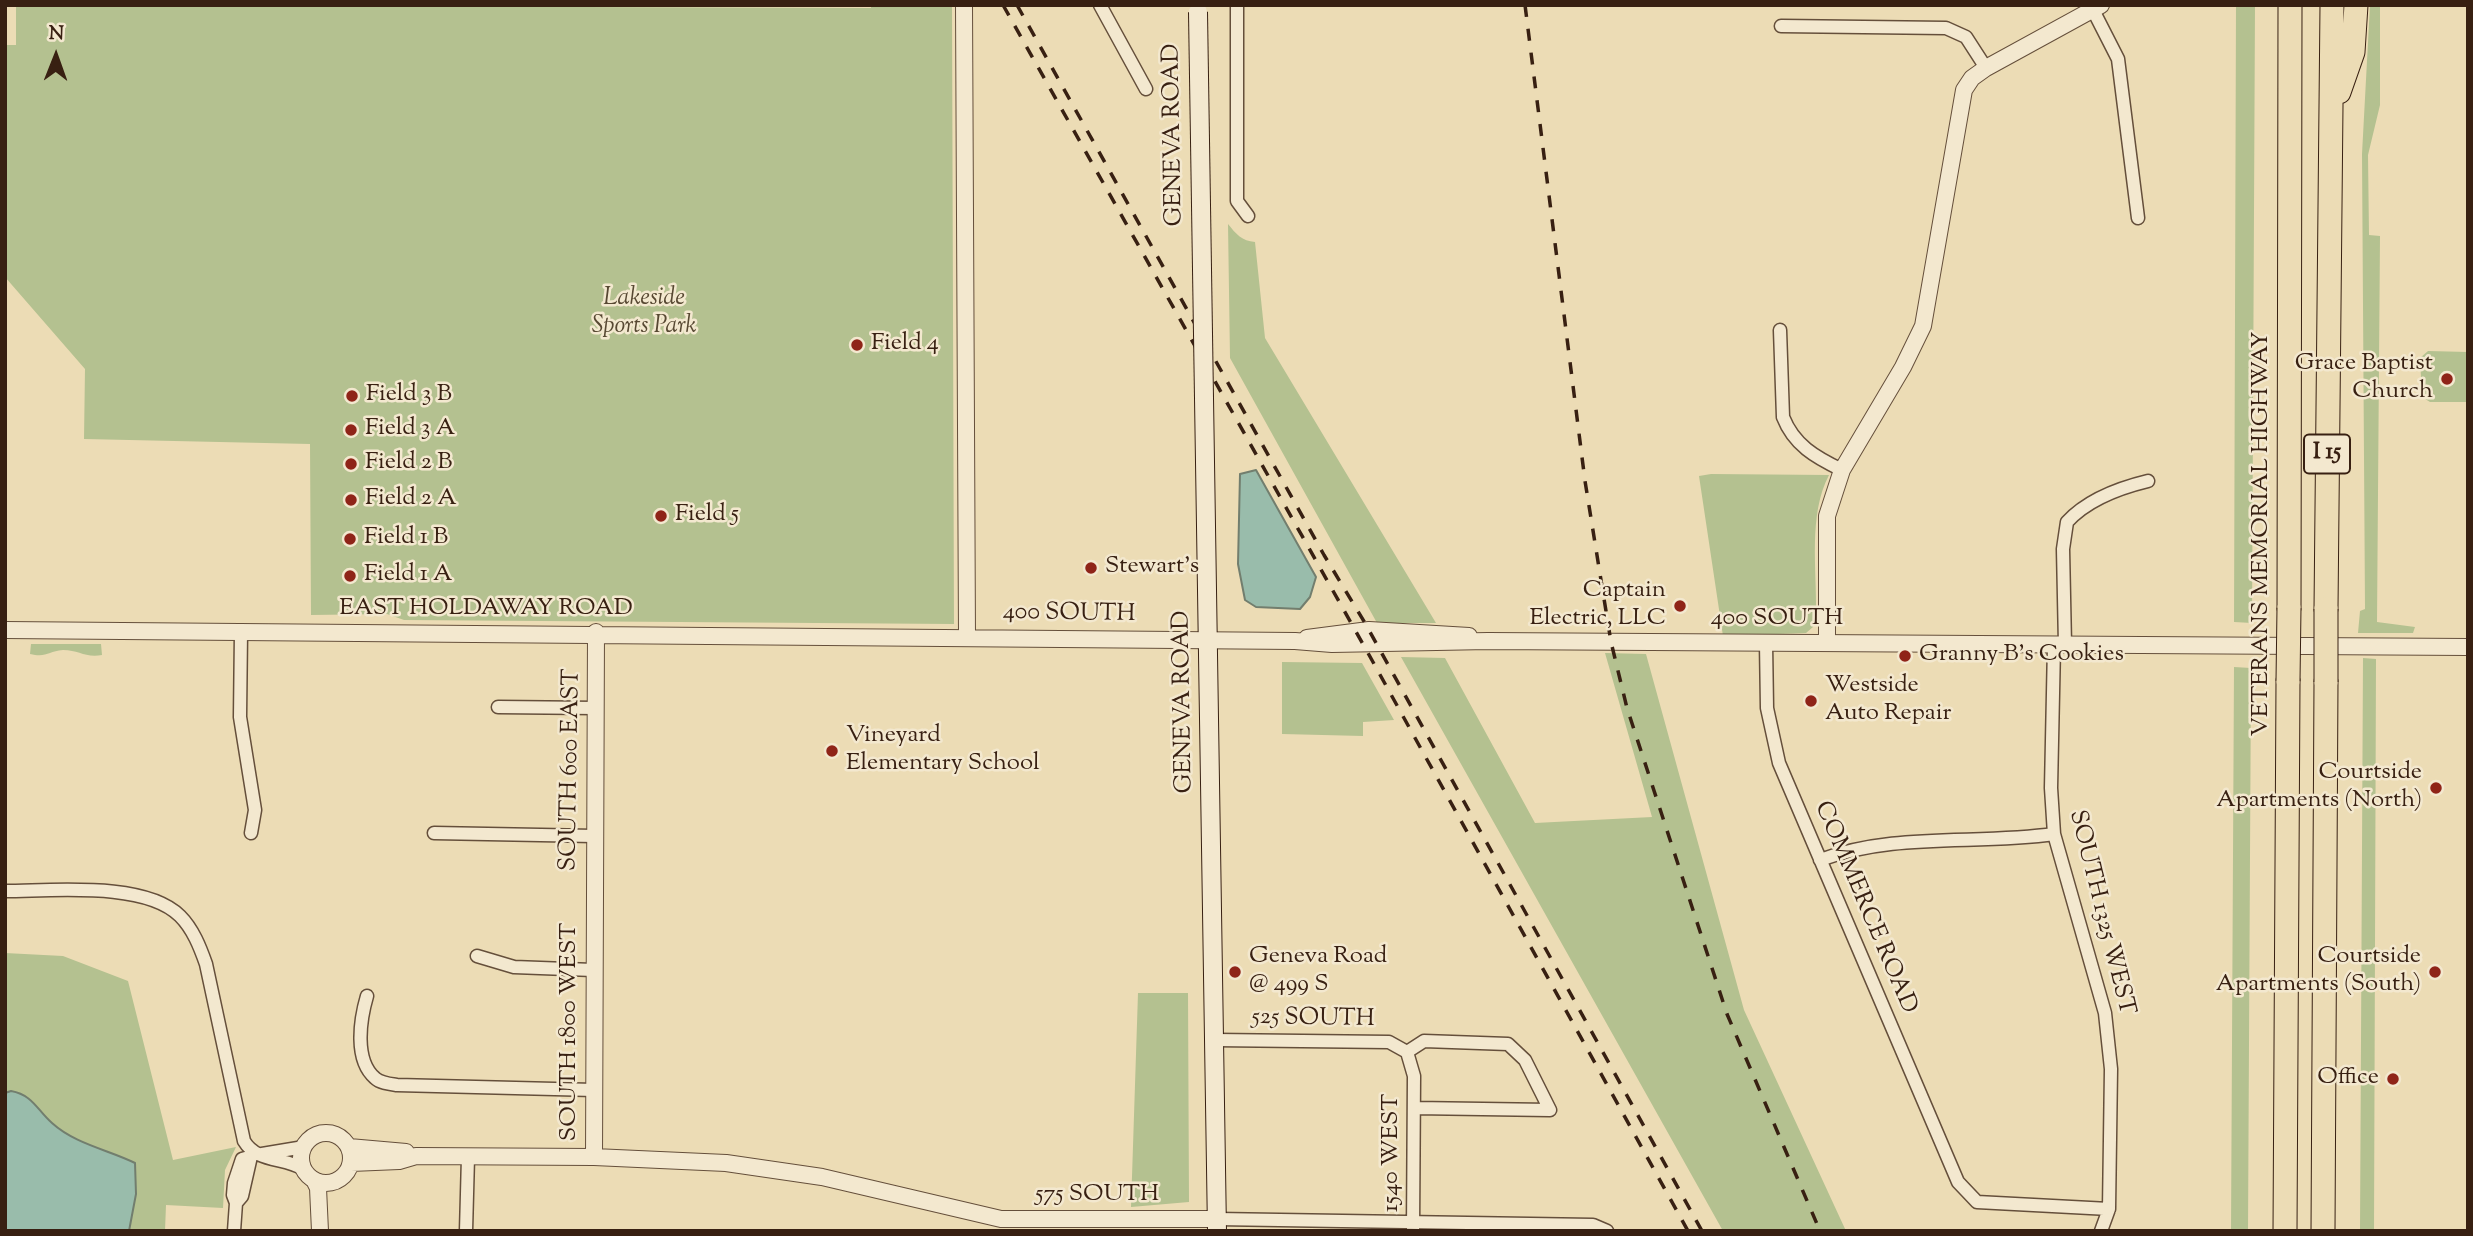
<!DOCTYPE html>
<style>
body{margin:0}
#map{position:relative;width:2473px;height:1236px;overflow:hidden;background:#ecdcb5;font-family:"Sorts Mill Goudy",serif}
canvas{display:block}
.frame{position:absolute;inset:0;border:7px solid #382012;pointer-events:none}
.north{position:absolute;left:21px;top:21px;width:70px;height:70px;-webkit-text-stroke:5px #f3e8cf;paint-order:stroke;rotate:1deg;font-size:19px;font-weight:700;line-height:28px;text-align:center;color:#382012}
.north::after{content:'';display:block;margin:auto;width:24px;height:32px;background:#382012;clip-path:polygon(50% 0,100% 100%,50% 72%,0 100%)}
</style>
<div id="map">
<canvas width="2473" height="1236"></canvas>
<div class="frame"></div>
<div class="north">N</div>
</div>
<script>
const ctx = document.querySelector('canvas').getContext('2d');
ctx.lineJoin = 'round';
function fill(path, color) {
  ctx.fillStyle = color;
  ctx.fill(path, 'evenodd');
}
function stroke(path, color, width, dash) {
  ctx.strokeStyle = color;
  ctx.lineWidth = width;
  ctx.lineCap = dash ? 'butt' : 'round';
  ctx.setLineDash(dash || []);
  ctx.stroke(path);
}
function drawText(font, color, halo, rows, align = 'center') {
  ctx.font = font + ' "Sorts Mill Goudy",serif';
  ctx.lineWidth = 5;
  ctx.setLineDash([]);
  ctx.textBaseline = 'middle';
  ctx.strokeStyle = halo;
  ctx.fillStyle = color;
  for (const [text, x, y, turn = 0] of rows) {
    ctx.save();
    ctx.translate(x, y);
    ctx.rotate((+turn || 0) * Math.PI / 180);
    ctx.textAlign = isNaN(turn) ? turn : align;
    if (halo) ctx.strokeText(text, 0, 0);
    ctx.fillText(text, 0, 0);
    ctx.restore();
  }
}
fill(new Path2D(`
 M16 5 871 8V5H952L954 624 404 620 387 614 311 615 310 444 84 439 85 369 5 277V45H16Z
 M2236 5H2255L2252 623 2234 622Z
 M2370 5H2380V105L2368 155 2369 235 2380 236 2377 622 2415 627 2413 633H2358L2360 611 2365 609 2362 154Z
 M1228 224C1236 234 1242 241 1255 242L1265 338 1436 623H1377L1230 358Z
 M2428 351 2468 352V402H2430L2422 397 2420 358Z
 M1711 474 1829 475C1808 515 1817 569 1816 613L1813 627 1806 633 1723 636 1699 476Z
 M31 644H101L102 655C85 658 79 650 63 650 48 651 47 658 30 654Z
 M1605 653 1646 654 1744 1010 1846 1231H1723L1401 657 1445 658 1535 823 1652 817Z
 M2363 658 2376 659 2374 1231H2360Z
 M1282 662 1362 663 1394 720 1363 722V736L1282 734Z
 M2234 667 2251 668 2248 1231H2231Z
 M5 953 63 956 128 981 173 1160 236 1147 225 1170 223 1208 166 1205 165 1231H5Z
 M1138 993H1188L1189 1202 1131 1207Z`), '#b4c190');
const water = new Path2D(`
 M1256 470 1316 577 1310 597 1300 609 1256 607 1245 600 1238 564 1240 474Z
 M11 1091C33 1095 37 1110 52 1123 75 1144 109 1150 135 1163L136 1194 129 1231H5V1093Z`);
fill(water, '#99bcab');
stroke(water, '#727e6e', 2);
const minor = new Path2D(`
 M1100 5 1146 89
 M1237 5V201L1248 216
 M2093 10 2118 59 2138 218
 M1781 26 1946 28 1966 37 1986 68
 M1780 330 1783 417C1794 445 1815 457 1842 470
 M241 632 240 717 255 810 251 833
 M1766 643 1767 708 1779 763 1958 1182 1977 1202 2109 1209
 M2065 645 2063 549 2067 522C2088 499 2119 488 2148 481
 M2054 646 2051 788 2054 834 2105 1013 2111 1069 2109 1209 2101 1231
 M498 707 596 708
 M434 833 594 836
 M1820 860C1894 832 1976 845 2054 834
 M5 891C52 891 145 881 180 916 193 929 200 947 206 964L244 1141C257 1163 285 1157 303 1169
 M477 956 514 967 593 970
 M367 996C360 1020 354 1060 375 1078 380 1083 390 1084 397 1085L594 1090
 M1215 1040 1389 1042 1407 1052 1414 1076 1413 1230
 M1407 1052 1424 1041 1508 1044 1525 1060 1550 1110 1415 1108
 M262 1154 304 1147
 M236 1203 242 1196 252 1152
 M1217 1219 1593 1225 1607 1231
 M234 1231 236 1203 233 1195 234 1183 242 1159 249 1157
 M466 1231 468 1157`);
const tertiary = new Path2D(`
 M964 5 967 637
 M5 630 1295 641 1332 644 1488 641 2468 647
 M1307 638 1369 630 1469 636
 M1827 643V516L1842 470 1903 367 1923 326 1964 90 1972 78 1986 68 2101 5
 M301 1158a25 25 0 1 1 50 0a25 25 0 1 1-50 0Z
 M349 1147 406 1152
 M594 1157 596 632
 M351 1163 399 1161 416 1156 594 1157 726 1163 822 1177 1001 1219H1217
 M314 1180 318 1188 320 1231`);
const secondary = new Path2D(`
 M1204 398 1217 1231`);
const motorway = new Path2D(`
 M2339 92 2353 52 2356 5
 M2289 608 2290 5
 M2326 609 2332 5
 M2285 1231 2288 681
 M2323 1231 2326 682`);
stroke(minor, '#654f3b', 15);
stroke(tertiary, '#654f3b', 18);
stroke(secondary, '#382012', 20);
stroke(motorway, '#382012', 25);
stroke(minor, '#f3e8cf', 12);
stroke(tertiary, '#f3e8cf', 16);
stroke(secondary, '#f3e8cf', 18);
stroke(motorway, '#ecdcb5', 23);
stroke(new Path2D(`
 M1003 5 1368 653 1688 1231
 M1017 5 1324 555 1365 623 1702 1231
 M1525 5 1585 481 1611 642 1627 708 1727 1014 1820 1231`), '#382012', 3.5, [12, 12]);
const secondaryBridge = new Path2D(`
 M1198 12 1204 398`);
const motorwayBridge = new Path2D(`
 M2288 681 2289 608
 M2326 682V609`);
stroke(secondaryBridge, '#382012', 20, []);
stroke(motorwayBridge, '#382012', 25, []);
stroke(secondaryBridge, '#f3e8cf', 18);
stroke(motorwayBridge, '#ecdcb5', 23);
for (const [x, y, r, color] of [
 [857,345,7,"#8f2418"],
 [2447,379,7,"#8f2418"],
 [352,396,7,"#8f2418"],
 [351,430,7,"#8f2418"],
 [351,464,7,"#8f2418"],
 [351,500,7,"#8f2418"],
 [661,516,7,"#8f2418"],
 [350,539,7,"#8f2418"],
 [1091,568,7,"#8f2418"],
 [350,576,7,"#8f2418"],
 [1680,606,7,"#8f2418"],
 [1905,656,7,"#8f2418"],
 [1811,701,7,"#8f2418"],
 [832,751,7,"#8f2418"],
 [2436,788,7,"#8f2418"],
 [1235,972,7,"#8f2418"],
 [2435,972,7,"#8f2418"],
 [2393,1079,7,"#8f2418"]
]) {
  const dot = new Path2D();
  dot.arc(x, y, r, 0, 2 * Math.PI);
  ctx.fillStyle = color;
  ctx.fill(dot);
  stroke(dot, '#f3e8cf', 2.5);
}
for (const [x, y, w] of [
 [2327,454,46]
]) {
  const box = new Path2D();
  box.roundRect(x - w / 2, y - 19.5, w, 39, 5);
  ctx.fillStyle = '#f3e8cf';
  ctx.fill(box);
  stroke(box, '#382012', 2);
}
drawText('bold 23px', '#382012', null, [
 ["I 15",2327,454]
]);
drawText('24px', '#382012', '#f3e8cf', [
 ["GENEVA ROAD",1175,135,-91],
 ["VETERANS MEMORIAL HIGHWAY",2263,534,-90],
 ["EAST HOLDAWAY ROAD",486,610],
 ["400 SOUTH",1069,615,1],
 ["400 SOUTH",1777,620],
 ["GENEVA ROAD",1185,702,-91],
 ["SOUTH 600 EAST",572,770,-89],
 ["COMMERCE ROAD",1864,908,67],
 ["SOUTH 1325 WEST",2100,913,76],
 ["525 SOUTH",1313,1020,1],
 ["SOUTH 1800 WEST",571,1032,-90],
 ["1540 WEST",1393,1153,-90],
 ["575 SOUTH",1097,1196]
]);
drawText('italic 24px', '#574832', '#f3e8cf', [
 ["Lakeside",644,300],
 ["Sports Park",644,328]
]);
drawText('24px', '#382012', '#f3e8cf', [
 ["Field 4",871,345],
 ["Grace Baptist",2433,365,"right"],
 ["Church",2433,393,"right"],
 ["Field 3 B",366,396],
 ["Field 3 A",365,430],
 ["Field 2 B",365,464],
 ["Field 2 A",365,500],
 ["Field 5",675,516],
 ["Field 1 B",364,539],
 ["Stewart's",1105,568],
 ["Field 1 A",364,576],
 ["Captain",1666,592,"right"],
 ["Electric, LLC",1666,620,"right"],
 ["Granny B's Cookies",1919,656],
 ["Westside",1825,687],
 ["Auto Repair",1825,715],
 ["Vineyard",846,737],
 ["Elementary School",846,765],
 ["Courtside",2422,774,"right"],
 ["Apartments (North)",2422,802,"right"],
 ["Geneva Road",1249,958],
 ["@ 499 S",1249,986],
 ["Courtside",2421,958,"right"],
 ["Apartments (South)",2421,986,"right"],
 ["Office",2379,1079,"right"]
], 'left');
</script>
